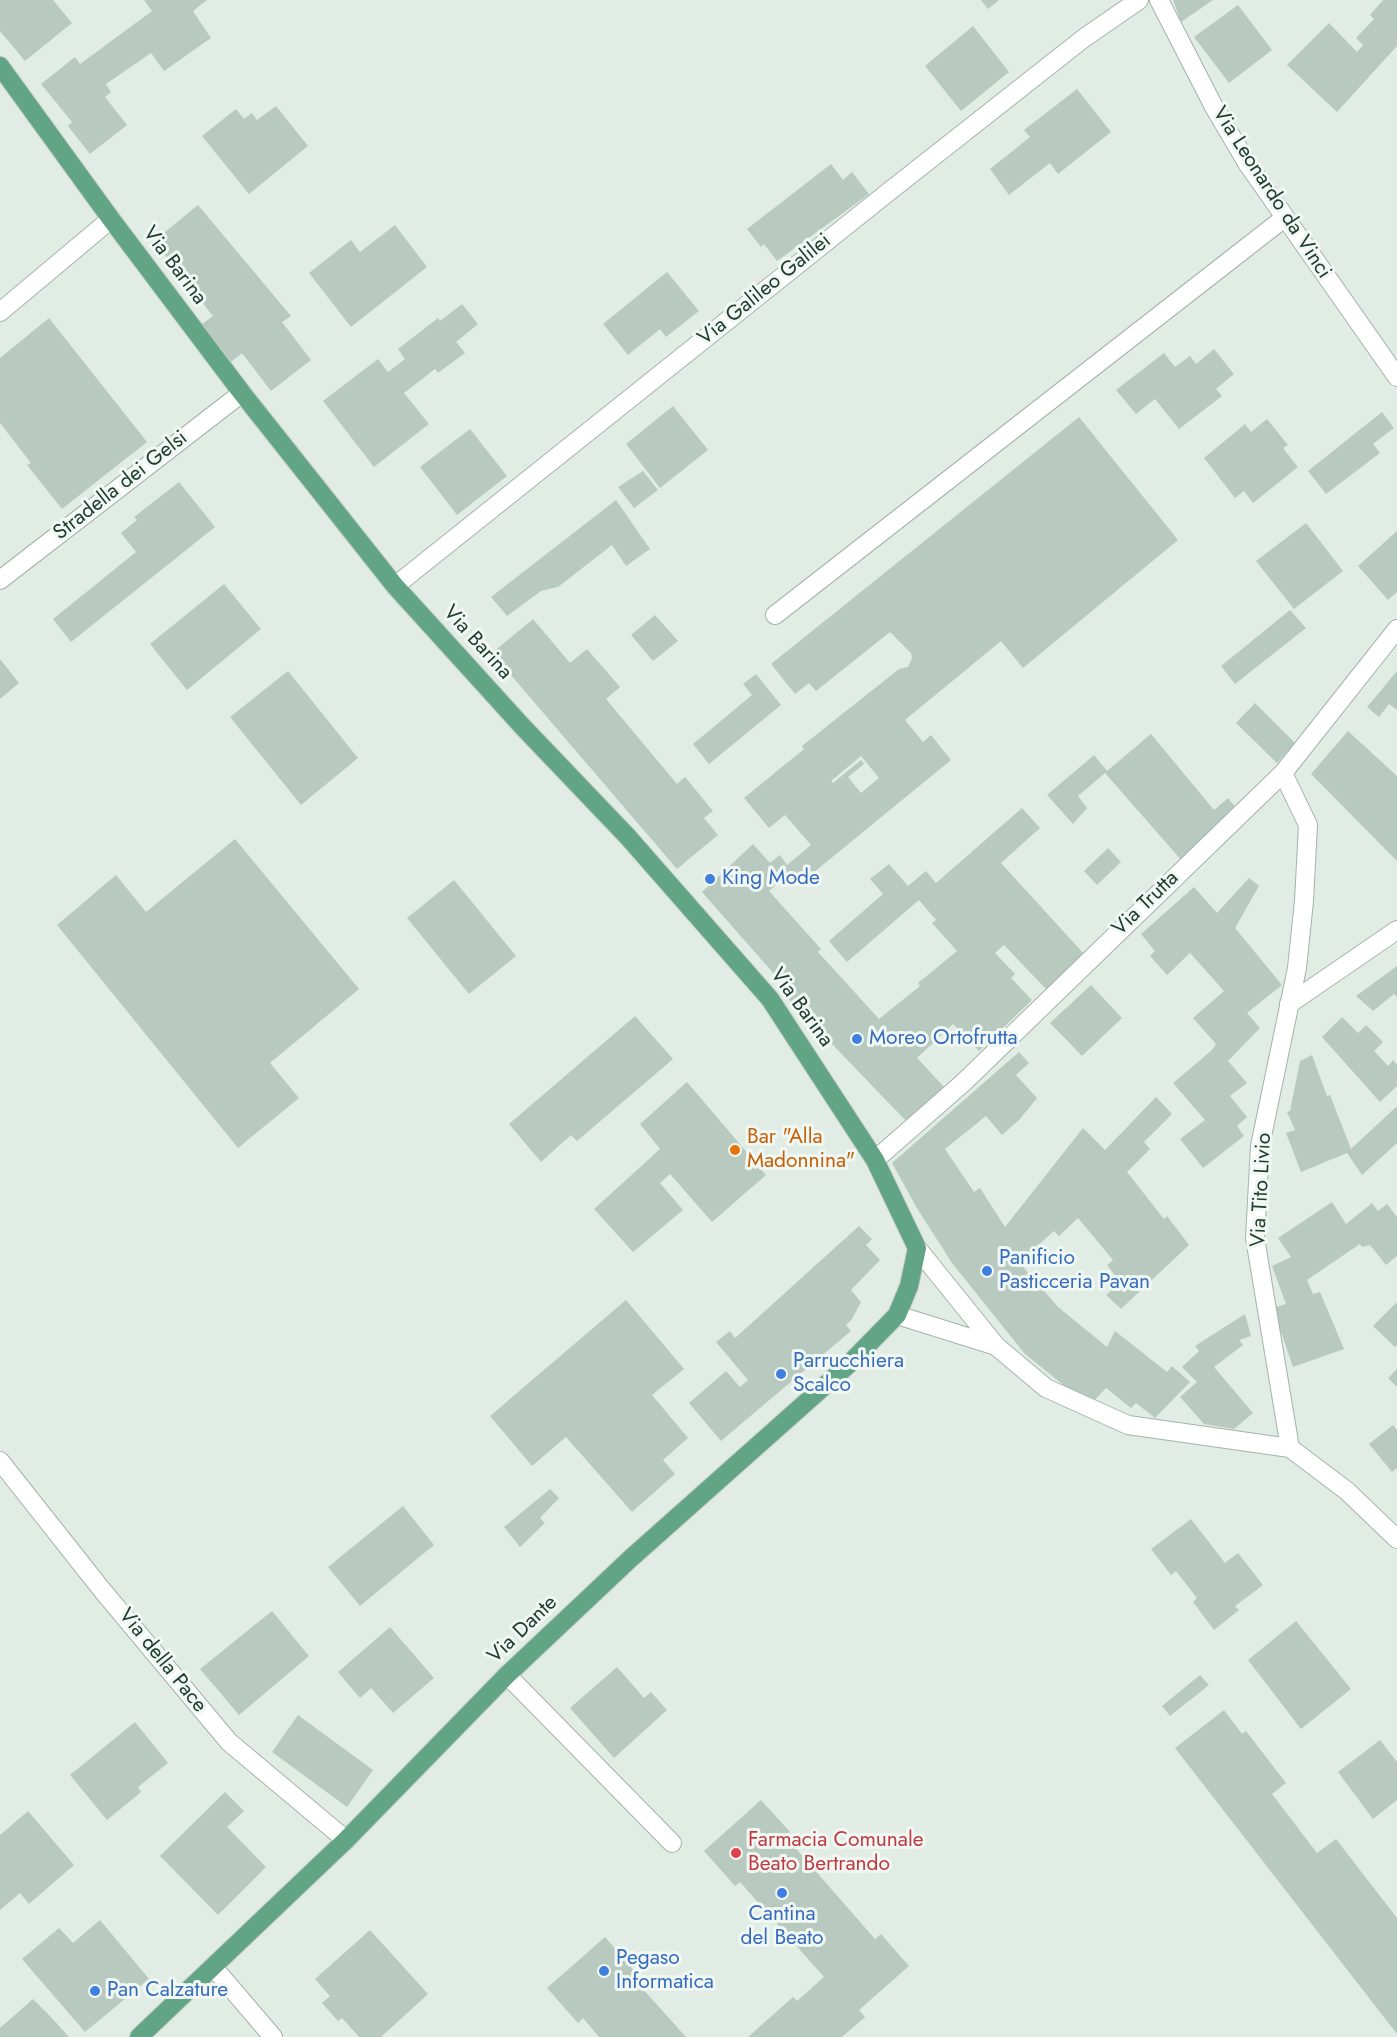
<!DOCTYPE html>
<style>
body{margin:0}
canvas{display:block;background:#e0ece4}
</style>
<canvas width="1397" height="2037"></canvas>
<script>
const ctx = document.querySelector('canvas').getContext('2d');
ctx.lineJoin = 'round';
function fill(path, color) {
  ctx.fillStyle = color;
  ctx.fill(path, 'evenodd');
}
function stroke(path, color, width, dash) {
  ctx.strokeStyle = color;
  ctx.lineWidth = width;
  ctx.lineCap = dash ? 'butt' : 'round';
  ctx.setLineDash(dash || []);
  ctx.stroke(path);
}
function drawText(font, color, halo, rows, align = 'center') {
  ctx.font = font + ' Jost,sans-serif';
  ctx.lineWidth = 6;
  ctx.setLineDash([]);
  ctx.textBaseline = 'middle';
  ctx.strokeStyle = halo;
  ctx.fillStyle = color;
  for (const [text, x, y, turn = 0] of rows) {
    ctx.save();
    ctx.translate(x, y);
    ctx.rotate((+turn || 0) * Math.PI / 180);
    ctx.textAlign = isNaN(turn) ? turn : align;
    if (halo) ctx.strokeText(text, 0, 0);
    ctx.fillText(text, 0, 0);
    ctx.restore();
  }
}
fill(new Path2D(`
 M0 0H53L72 23 25 61 0 31Z
 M144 0H207L193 11 211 38 164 71 151 53 106 84 111 92 105 97 127 125 90 154 68 126 72 122 41 84 75 57 80 64 152 11Z
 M981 0H999L988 9Z
 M1173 0H1213L1181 22Z
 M1383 0H1397V46L1337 112 1287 65 1329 23 1357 52 1363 45 1356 38 1374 19 1370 15Z
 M1238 5 1272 50 1229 83 1194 37Z
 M973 26 1009 72 961 111 925 66Z
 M1077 89 1111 132 1058 174 1050 163 1009 195 990 169 1030 137 1024 130Z
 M276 106 308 146 249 194 202 136 236 109 244 119 252 113 257 120Z
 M831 164 843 180 852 172 869 194 777 261 764 244 761 247 747 229Z
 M198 205 291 316 282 322 311 360 271 391 242 353 231 362 202 324 213 316 154 241Z
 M395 225 427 267 351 327 309 273 351 240 360 252Z
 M667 272 699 311 666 337 660 329 628 355 603 324Z
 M462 304 478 324 456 342 465 353 438 373 435 369 404 393 429 424 374 467 323 401 378 359 388 372 405 359 398 349 438 318 440 321Z
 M49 318 147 442 62 509 27 465 31 463 0 423V358Z
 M1214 349 1234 374 1216 389 1222 396 1179 429 1155 399 1136 414 1116 390 1164 353 1175 367 1190 356 1196 364Z
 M673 406 708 450 660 488 626 444Z
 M1382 412 1394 428 1373 444 1380 453 1326 494 1308 471Z
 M1079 417 1178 540 1023 668 1001 641 905 720 923 742 931 735 951 760 802 882 792 871 769 891 821 949 818 952 879 1019 920 986 918 983 957 951 932 923 936 920 919 900 847 962 829 941 883 894 870 879 889 864 908 886 926 871 936 883 1022 808 1040 828 1001 863 1084 954 1047 990 1004 945 995 953 1015 974 1011 978 1032 1000 979 1051 953 1024 917 1058 947 1090 909 1124 777 987 782 983 702 892 753 844 770 863 780 855 787 865 811 845 785 815 769 828 744 798 804 749 802 746 899 669 908 667 912 658 911 653 890 632 816 691 809 683 795 694 771 664ZM861 756 879 778 861 793 848 777 864 764 861 760 833 783 831 781Z
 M1267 419 1288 445 1283 448 1298 467 1253 503 1244 491 1235 498 1204 458 1245 424 1251 432Z
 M470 429 507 476 457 515 420 467Z
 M643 471 658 490 634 508 618 487Z
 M179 482 215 527 71 642 53 619 136 552 121 533 137 520 134 517Z
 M616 500 650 549 626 566 612 545 558 587 541 591 507 616 491 597Z
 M1306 523 1343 571 1294 609 1256 561Z
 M1397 531V592L1388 600 1358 566Z
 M224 584 261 629 187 690 150 644Z
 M1290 610 1306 628 1235 684 1221 666Z
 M655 615 678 641 653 661 631 635Z
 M533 619 570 663 587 649 620 687 606 699 677 784 685 777 713 811 704 818 718 835 677 869 492 653Z
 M0 659 19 683 0 699Z
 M288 671 358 758 301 805 230 717Z
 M1397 671V710L1389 704 1379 717 1367 707Z
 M756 674 781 705 709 764 693 744 752 695 743 684Z
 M1255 703 1295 743 1277 763 1236 723Z
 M1348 731 1397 776V861L1311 774Z
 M1151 734 1214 810 1228 798 1240 813 1183 862 1105 773 1078 796 1087 808 1073 824 1047 795 1094 755 1107 771Z
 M235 839 359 989 270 1063 299 1098 238 1148 57 925 116 875 146 912Z
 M1108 848 1121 862 1097 885 1084 871Z
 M1249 878 1259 886 1235 928 1282 985 1247 1013 1260 1028 1228 1061 1247 1083 1230 1096 1247 1117 1237 1126 1244 1136 1203 1168 1180 1139 1205 1120 1173 1083 1212 1050 1216 1044 1193 1018 1224 991 1190 953 1167 975 1150 956 1155 951 1141 934 1194 887 1217 913Z
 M454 880 516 956 469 994 407 918Z
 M1397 966V997L1394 994 1373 1011 1356 996Z
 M1091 985 1122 1018 1082 1056 1050 1023Z
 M635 1016 673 1059 577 1141 571 1135 541 1162 509 1124Z
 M1342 1017 1358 1033 1366 1025 1383 1042 1374 1051 1388 1066 1393 1060 1397 1065V1086L1380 1102 1322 1037Z
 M1019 1052 1029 1063 1016 1075 1037 1098 1020 1119 1002 1135 986 1116 945 1149 974 1192 980 1188 1005 1227 1083 1128 1105 1150 1156 1097 1172 1114 1144 1142 1150 1149 1127 1172 1164 1219 1167 1216 1189 1245 1121 1309 1106 1295 1120 1282 1107 1265 1113 1260 1078 1218 1059 1236 1054 1231 1019 1262 1058 1307 1107 1347 1115 1331 1167 1372 1172 1366 1190 1382 1155 1418 1136 1403 1131 1408 1106 1388 1089 1406 1024 1353 952 1263 918 1210 892 1163Z
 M1312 1055 1327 1096 1330 1095 1351 1149 1397 1106V1143L1362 1175 1347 1153 1301 1172 1286 1133 1295 1130 1287 1112 1290 1111 1300 1061Z
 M687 1082 766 1175 712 1222 670 1174 660 1183 683 1210 633 1252 594 1209 660 1149 640 1124Z
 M1332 1202 1346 1224 1372 1203 1378 1211 1387 1204 1397 1217V1256L1386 1265 1370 1245 1362 1247 1360 1244 1307 1280 1313 1294 1320 1292 1344 1349 1293 1367 1273 1308 1286 1304 1272 1266 1291 1257 1278 1238Z
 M859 1226 872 1239 866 1245 880 1260 851 1290 861 1302 852 1319 846 1325 851 1331 721 1441 689 1403 726 1371 740 1387 748 1380 716 1342 730 1331 735 1338Z
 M626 1300 684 1369 652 1395 688 1438 663 1460 675 1474 632 1512 566 1437 532 1466 490 1416Z
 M1397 1302V1345L1395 1347 1373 1326Z
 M1245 1314 1251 1336 1239 1340 1243 1345 1214 1367 1253 1413 1234 1429 1204 1424 1180 1397 1197 1382 1182 1367 1199 1351 1195 1346Z
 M1397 1369V1387L1388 1378Z
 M1393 1425 1397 1430V1468L1392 1472 1369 1444Z
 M550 1489 559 1498 540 1518 545 1523 520 1547 504 1527Z
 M403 1506 434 1545 360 1606 328 1567Z
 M1191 1519 1225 1563 1238 1553 1263 1585 1235 1606 1239 1610 1214 1630 1193 1602 1197 1598 1176 1571 1171 1575 1151 1549Z
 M272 1611 309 1656 239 1715 200 1669Z
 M1296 1621 1351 1689 1301 1729 1248 1660Z
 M390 1627 434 1678 393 1713 371 1688 360 1698 338 1672Z
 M617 1667 644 1698 651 1692 667 1710 614 1758 570 1708Z
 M1200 1675 1209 1685 1170 1716 1162 1706Z
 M1224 1710 1242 1734 1246 1731 1286 1783 1272 1794 1317 1853 1336 1839 1397 1918V2034L1175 1748Z
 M298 1715 373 1770 347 1807 272 1752Z
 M135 1722 168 1763 138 1787 141 1792 107 1820 70 1775Z
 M1380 1740 1397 1762V1800L1373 1819 1338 1772Z
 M225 1792 244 1811 227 1827 266 1867 218 1915 160 1856Z
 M761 1800 790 1832 785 1836 875 1939 881 1934 909 1966 859 2010 865 2017 842 2037H748L793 1997 797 2001 824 1977 740 1882 735 1886 704 1851Z
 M28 1811 74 1865 29 1904 20 1893 0 1910V1835Z
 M100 1920 149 1979 85 2032 22 1959 59 1928 73 1943Z
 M370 1930 428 1994 381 2037H359L342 2018 338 2021 322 2003 330 1996 315 1979Z
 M605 1937 637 1974 633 1978 686 2037H599L583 2018 578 2023 547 1988Z
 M33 1999 51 2017 69 2037H0V2028Z`), '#b8cabf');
const minor = new Path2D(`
 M1159 0 1214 107 1247 163 1397 377
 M0 312 111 219
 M0 580 242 393
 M395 586 891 190 1084 38 1139 0
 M775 615 1283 219
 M1283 773 1308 825 1304 901 1297 968 1260 1146 1255 1238 1290 1448
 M1289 1004 1397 930
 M875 1160 964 1082 1283 773 1397 629
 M917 1248 996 1346
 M897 1315 996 1346 1046 1388 1128 1425 1290 1448 1347 1491 1397 1539
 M0 1461 102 1590 229 1742 346 1840
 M507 1675 672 1843
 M214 1968 273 2037`);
const major = new Path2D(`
 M0 66 111 219 242 393 395 586 522 726 628 837 770 999 875 1160 917 1248 909 1286 897 1315 848 1365 630 1559 507 1675 346 1840 139 2037`);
stroke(minor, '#a3b4aa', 20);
stroke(major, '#c1c9c5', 20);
stroke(minor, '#fff', 18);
stroke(major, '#62a486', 18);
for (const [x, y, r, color] of [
 [710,879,6,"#3f7fe0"],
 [857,1039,6,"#3f7fe0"],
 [735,1150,6,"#e8710a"],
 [987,1271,6,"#3f7fe0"],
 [781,1374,6,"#3f7fe0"],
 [736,1853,6,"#e0444e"],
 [782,1893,6,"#3f7fe0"],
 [604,1971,6,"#3f7fe0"],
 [95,1991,6,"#3f7fe0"]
]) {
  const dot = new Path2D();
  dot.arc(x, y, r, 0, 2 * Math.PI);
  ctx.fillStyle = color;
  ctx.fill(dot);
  stroke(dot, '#f1f8f3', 2);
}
drawText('21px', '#203d2f', '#f1f8f3', [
 ["Via Leonardo da Vinci",1271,193,57],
 ["Via Barina",174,266,53],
 ["Via Galileo Galilei",765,290,-39],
 ["Stradella dei Gelsi",121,486,-38],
 ["Via Barina",477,643,48],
 ["Via Trutta",1146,904,-44],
 ["Via Barina",801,1008,54],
 ["Via Tito Livio",1262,1190,-87],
 ["Via Dante",523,1630,-44],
 ["Via della Pace",162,1661,51]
]);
drawText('21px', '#366cbe', '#f1f8f3', [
 ["King Mode",722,879],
 ["Moreo Ortofrutta",869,1039],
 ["Panificio",999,1259],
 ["Pasticceria Pavan",999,1283],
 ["Parrucchiera",793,1362],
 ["Scalco",793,1386],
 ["Cantina",782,1915,"center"],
 ["del Beato",782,1939,"center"],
 ["Pegaso",616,1959],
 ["Informatica",616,1983],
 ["Pan Calzature",107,1991]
], 'left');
drawText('21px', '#c56008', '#f1f8f3', [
 ["Bar \"Alla",747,1138],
 ["Madonnina\"",747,1162]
], 'left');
drawText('21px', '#be3a42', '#f1f8f3', [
 ["Farmacia Comunale",748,1841],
 ["Beato Bertrando",748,1865]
], 'left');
</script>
